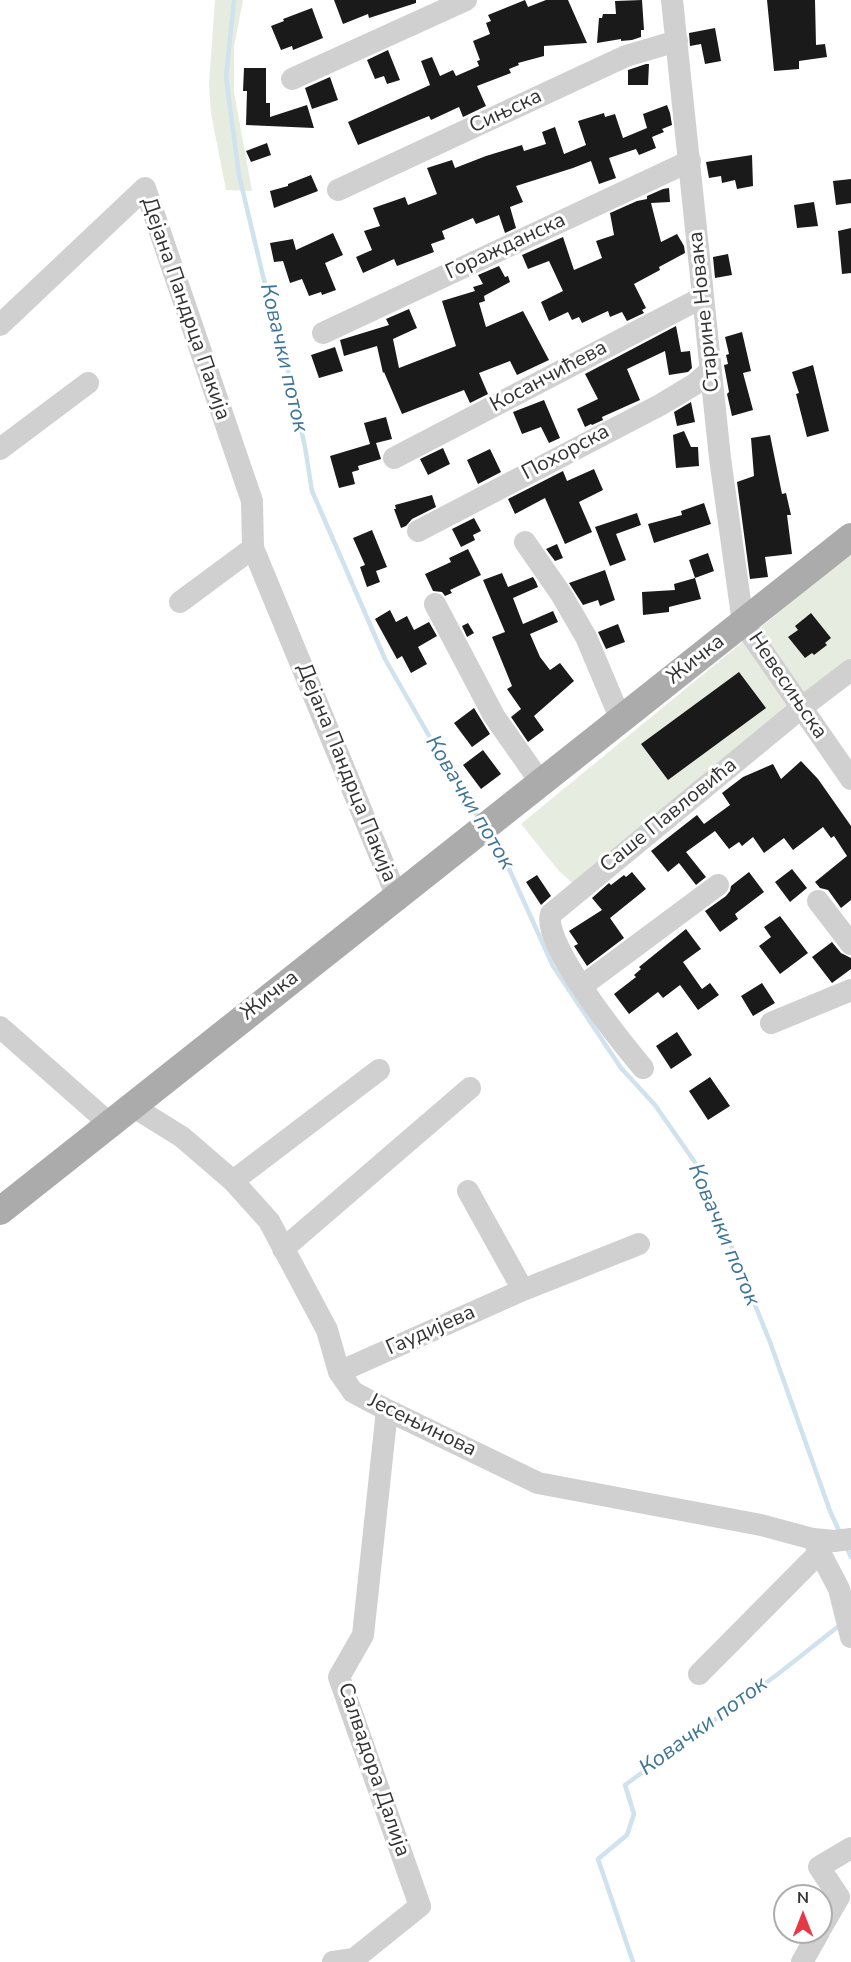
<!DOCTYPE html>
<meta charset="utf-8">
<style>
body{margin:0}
#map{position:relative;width:851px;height:1962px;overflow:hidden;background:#fff;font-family:"Nunito Sans",sans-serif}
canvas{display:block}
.north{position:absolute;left:773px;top:1884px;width:60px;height:60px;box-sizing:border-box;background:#fff;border:2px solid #adadad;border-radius:50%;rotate:0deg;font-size:16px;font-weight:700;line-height:24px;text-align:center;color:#333}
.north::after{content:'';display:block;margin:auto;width:21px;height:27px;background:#e63946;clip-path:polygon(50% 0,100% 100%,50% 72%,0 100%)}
</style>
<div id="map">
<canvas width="851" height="1962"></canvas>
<div class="north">N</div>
</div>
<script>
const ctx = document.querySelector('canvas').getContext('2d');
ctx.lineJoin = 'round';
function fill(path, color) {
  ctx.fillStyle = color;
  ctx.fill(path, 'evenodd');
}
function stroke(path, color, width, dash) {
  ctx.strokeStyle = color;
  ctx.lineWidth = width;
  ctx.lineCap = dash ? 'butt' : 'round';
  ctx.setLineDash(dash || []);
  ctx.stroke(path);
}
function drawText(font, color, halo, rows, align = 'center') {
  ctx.font = font + ' "Nunito Sans",sans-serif';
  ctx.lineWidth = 6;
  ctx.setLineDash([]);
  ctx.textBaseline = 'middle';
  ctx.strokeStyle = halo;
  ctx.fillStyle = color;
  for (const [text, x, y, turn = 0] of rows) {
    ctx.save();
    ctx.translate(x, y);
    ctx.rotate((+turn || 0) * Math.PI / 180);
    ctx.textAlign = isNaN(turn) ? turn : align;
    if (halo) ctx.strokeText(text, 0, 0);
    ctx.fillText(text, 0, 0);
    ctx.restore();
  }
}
fill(new Path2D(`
 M215 0H243L234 47V92L252 191 226 190 211 113 209 85Z
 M851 553V670L580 890 559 871 521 824Z`), '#e6ecdf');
stroke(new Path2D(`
 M234 0 226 77 239 175 263 276 290 378 305 447 312 491 385 659 455 781 480 820
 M490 835 501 851 553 966 621 1068 655 1105 701 1171 770 1342 830 1511 840 1533
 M846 1546 851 1557
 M633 1962 598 1859 627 1835 634 1814 625 1785 778 1674 840 1625`), '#cfe2ee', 4.5);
fill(new Path2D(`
 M334 0H416V3L369 18 368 14 343 24Z
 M525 0 528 7 546 0H568L587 43 544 46V56L518 63 519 65 509 69 511 73 477 86 486 106 463 117 459 107 431 120 429 116 358 145 348 122 430 85 421 61 432 57 440 76 453 70 456 76 479 66 477 61 480 60 473 41 490 34 486 23 491 21 488 15Z
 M642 0 644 30H641V37L632 40 621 41V39L597 43 599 18H602L603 14H616L615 1Z
 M767 0H815L816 45 825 44 827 57 799 61V69L774 71Z
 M312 8 323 38 293 50 292 46 281 50 271 26 284 21 283 19Z
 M715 28 721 61 705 64 701 44 690 46 689 33Z
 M388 50 400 80 387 84 384 76 375 79 367 60Z
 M646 64H649L648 85H628V70Z
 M244 68H266V103H270V117L307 105 314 128 246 125 247 91H243Z
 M330 77 338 100 312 109 305 88Z
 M667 105 670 113 672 125 662 129 664 132 652 137 656 148 639 155 636 149 609 158 616 178 599 184 591 161 573 168 516 186 523 202 510 207 516 228 505 233 499 215 476 224 473 218 442 231 445 239 431 244 434 252 397 266 394 259 363 273 356 257 372 250 364 231 380 226 373 208 405 197 408 205 437 194 427 168 452 160 455 168 486 156 522 145 524 151 546 144 542 132 555 127 564 154 586 145 578 121 604 113 605 117 615 114 623 138 647 128 643 114Z
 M267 143 271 155 251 162 246 151Z
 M752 155 753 186 737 189 735 180 722 183 721 176 709 178 706 162Z
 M311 175 318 191 274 208 270 191 288 186V184Z
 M851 179V203L836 205 833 181Z
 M669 188 670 202 651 203 661 242 677 234 684 246 685 253 659 267 660 270 634 284 646 308 642 310 644 313 627 321 622 312 610 317 608 311 582 323 579 317 572 320 568 312 549 321 541 302 563 291 549 261 528 269 522 255 563 237 574 270 602 258 596 241 614 235 610 213 637 201 647 199V196L663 189Z
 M814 202 818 226 797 228 794 205Z
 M851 228V273L842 274 838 231Z
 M333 233 343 255 325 263 336 290 322 295 321 292 309 296 302 279 290 283 283 261 274 262 270 243 293 239 296 250Z
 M728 254 732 275 715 278 713 257Z
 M499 266 505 277 508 276 510 282 484 296 485 301 479 303 486 327 523 311 549 360 517 375 510 361 479 373 488 394 470 403 464 390 402 414 384 372 383 373 377 346 344 356 340 340 389 325 386 319 409 309 417 328 393 339 399 368 456 346 442 301 475 291 473 287 483 284 478 275Z
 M676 326 681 352 690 351 692 368 688 372 669 375 665 351 627 369 640 400 602 417 603 420 592 425 591 424 585 427 577 409 598 399 585 374Z
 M742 332 751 371 743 373 753 410 732 416 727 394 729 392 724 365 728 364 726 355 729 354 725 337Z
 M335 347 343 371 319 378 311 355Z
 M813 365 829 431 807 437 796 394 799 393 792 372Z
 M544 400 560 438 549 443 541 427 522 434 513 412Z
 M691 402 695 422 677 426 674 412Z
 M386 417 392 439 376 443 381 459 358 466 359 470 352 472 355 484 339 488 330 456 370 444 364 423Z
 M684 431 691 447H698L699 466 676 468 673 435Z
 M770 435 782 494 786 493 791 515H787L792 554 765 557 768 577 750 579 737 482 754 476 751 438Z
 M443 448 450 464 428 475 420 459Z
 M490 449 501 472 478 484 467 460Z
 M594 469 603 490 579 502 592 532 565 544 545 498 515 514 508 499 563 471 567 481Z
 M432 495 436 507 412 519 406 526 401 528 394 509H396L395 505Z
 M704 503 711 524 654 543 648 524 682 515 681 511Z
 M637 513 641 525 616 534 626 560 610 566 595 527Z
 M474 518 481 531 473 535 475 540 461 547 452 529Z
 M372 530 387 567 376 571 380 582 367 587 360 567 365 565 353 538Z
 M557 544 563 558 555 561 546 549Z
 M468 549 481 575 450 590 452 593 445 596 442 592 433 591 425 574 451 562 449 558Z
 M708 553 714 571 695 578 689 560Z
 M605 570 615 600 600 606 598 600 583 605 569 583Z
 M502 573 508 587 533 577 536 582 538 587 513 598 523 624 553 611 558 622 530 634 540 657 550 670 560 663 574 681 534 716 544 730 528 742 511 717 521 709 507 689 512 686 492 637 505 632 483 580Z
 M695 578 701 599 669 607V612L643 615 642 592 675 590 674 584Z
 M390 610 396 622 407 616 414 630 429 622 437 636 418 647 427 664 411 673 402 656 397 659 375 619Z
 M811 613 831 638 825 643 827 645 814 655 812 653 805 658 788 637 798 630 795 626Z
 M468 623 474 633 467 637 462 626Z
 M618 624 625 642 606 649 598 632Z
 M739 672 766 708 668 780 641 744Z
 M474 708 490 734 472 747 454 723Z
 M483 750 501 774 481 789 463 765Z
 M801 761 818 779 851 826V900L841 908 828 890 820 888 815 882 847 856 834 836 831 838 823 827 793 850 784 838 764 853 753 837 742 846 739 842 729 849 715 831 686 852 706 877 696 885 679 863 668 872 651 851 697 815 704 824 730 805 722 793 743 777 773 764 781 779Z
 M792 869 807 888 790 902 775 882Z
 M632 872 646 889 610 918 624 938 587 966 574 946 578 944 569 931 602 910 592 898 609 883 611 885 624 875 626 877Z
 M749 872 764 892 735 914 738 919 720 932 705 911 726 896 730 891 731 886Z
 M537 875 551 896 541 905 526 882Z
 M780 916 808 953 780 974 759 946 771 937 764 927Z
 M686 929 701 949 683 962 702 989 710 983 719 995 698 1010 680 985 663 998 658 992 629 1014 614 994 636 977 634 975 641 969 639 967Z
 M832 942 841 953 851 958V969L832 983 812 957Z
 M762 983 775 1003 753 1016 741 996Z
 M677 1032 692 1055 671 1069 656 1046Z
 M710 1077 730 1106 708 1120 689 1091Z`), '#1a1a1a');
stroke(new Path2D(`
 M672 0 720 458 743 623 851 779
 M292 79 466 0
 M338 190 626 56 677 41
 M0 325 145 188 252 501 253 548 397 897
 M323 333 690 161
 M0 449 88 383
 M394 458 703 297
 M418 531 660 405 695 384 711 370
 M525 542 561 594 586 637 621 720
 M180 602 253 548
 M435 604 494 716 541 783
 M818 901 851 944
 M582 986 718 885
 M771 1023 851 990
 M0 1027 110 1124
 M643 1068C622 1043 541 943 551 914L801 708 851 670
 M132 1106 182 1137 233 1181 269 1221 327 1330 339 1372 353 1392 387 1410 538 1483 761 1525 813 1539 834 1541 851 1539
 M233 1181 379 1070
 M468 1191 523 1290
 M283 1249 470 1088
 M339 1372 523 1290 639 1244
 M814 1541 839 1589 851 1637
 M699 1674 820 1552
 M821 1928 839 1897 819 1867 851 1848
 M333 1962 354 1959 420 1906 339 1677 363 1635 387 1410
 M802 1962 819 1932`), '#d0d0d0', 22);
stroke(new Path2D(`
 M0 1211 851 537`), '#ababab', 28);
drawText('21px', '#333', '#fff', [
 ["Сињска",506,112,-25],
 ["Горажданска",506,247,-25],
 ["Дејана Пандрца Пакија",185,309,71],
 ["Старине Новака",705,312,-96],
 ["Косанчићева",549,377,-28],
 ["Похорска",566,453,-28],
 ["Жичка",696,660,-38],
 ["Невесињска",787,686,56],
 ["Дејана Пандрца Пакија",346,773,68],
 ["Саше Павловића",669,816,-39],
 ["Жичка",270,996,-38],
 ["Гаудијева",431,1331,-24],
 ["Јесењинова",422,1426,26],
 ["Салвадора Далија",373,1770,71]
]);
drawText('italic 22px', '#3f7597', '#fff', [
 ["Ковачки поток",283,358,77],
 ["Ковачки поток",469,803,59],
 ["Ковачки поток",723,1235,67],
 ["Ковачки поток",704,1727,-36]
]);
</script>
